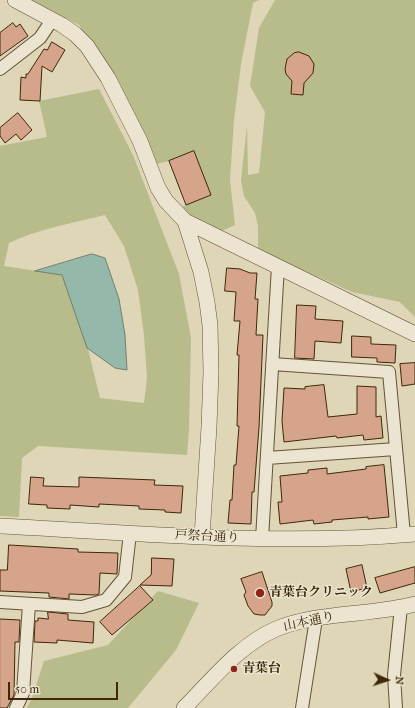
<!DOCTYPE html>
<meta charset="utf-8">
<style>
body{margin:0}
#map{position:relative;width:415px;height:708px;overflow:hidden;background:#dfd5b7;font-family:"IM FELL French Canon",serif}
canvas{display:block}
.north{position:absolute;left:367px;top:660px;width:40px;height:40px;-webkit-text-stroke:3px #eae4d0;paint-order:stroke;rotate:93deg;font-size:11px;font-weight:700;line-height:16px;text-align:center;color:#3e2808}
.north::after{content:'';display:block;margin:auto;width:14px;height:18px;background:#3e2808;clip-path:polygon(50% 0,100% 100%,50% 72%,0 100%)}
.scale{position:absolute;left:8px;top:682px;width:110px;height:18px;box-sizing:border-box;border:2px solid #3e2808;border-top:0;padding-left:5px;font-size:12px;line-height:14px;white-space:nowrap;color:#3e2808;-webkit-text-stroke:3px #eae4d0;paint-order:stroke}
</style>
<div id="map">
<canvas width="415" height="708"></canvas>
<div class="north">N</div>
<div class="scale">50 m</div>
</div>
<script>
const ctx = document.querySelector('canvas').getContext('2d');
ctx.lineJoin = 'round';
function fill(path, color) {
  ctx.fillStyle = color;
  ctx.fill(path, 'evenodd');
}
function stroke(path, color, width, dash) {
  ctx.strokeStyle = color;
  ctx.lineWidth = width;
  ctx.lineCap = dash ? 'butt' : 'round';
  ctx.setLineDash(dash || []);
  ctx.stroke(path);
}
function drawText(font, color, halo, rows, align = 'center') {
  ctx.font = font + ' "IM FELL French Canon","Noto Serif JP",serif';
  ctx.lineWidth = 3;
  ctx.setLineDash([]);
  ctx.textBaseline = 'middle';
  ctx.strokeStyle = halo;
  ctx.fillStyle = color;
  for (const [text, x, y, turn = 0] of rows) {
    ctx.save();
    ctx.translate(x, y);
    ctx.rotate((+turn || 0) * Math.PI / 180);
    ctx.textAlign = isNaN(turn) ? turn : align;
    if (halo) ctx.strokeText(text, 0, 0);
    ctx.fillText(text, 0, 0);
    ctx.restore();
  }
}
fill(new Path2D(`
 M31 0H259L253 3 241 64 234 120 230 180 235 225 222 231 196 218 180 208 186 205 169 161 156 164 106 65 79 25Z
 M275 0H415V317L400 302 352 292 258 250V226L255 213 244 196 241 180 247 126 248 175 259 173 265 112 250 86 259 28Z
 M99 89 133 155 179 274 191 338 189 429 187 455 38 446 22 458 19 517 0 516V146L47 137 39 101ZM105 215 124 246 138 290 144 335 147 378 144 403 100 398 70 276 4 266 9 243C39 229 72 223 105 215Z
 M158 591 199 603 176 650 128 708H27L32 698 44 661 108 645Z`), '#b7bc8a');
const water = new Path2D(`
 M92 254 105 258 119 299 125 335 127 370 115 368 87 348 62 275 35 271Z`);
fill(water, '#94b9aa');
stroke(water, '#727f69', 1);
const building = new Path2D(`
 M13 23 16 27 20 24 28 36 0 56V33Z
 M52 42 65 50 52 72 42 66 40 101 20 100 21 77 26 78V74H28L44 49 47 50Z
 M299 52 309 56 314 64 313 73 304 83 303 95 291 94 292 81 286 74 285 69 287 59 294 53Z
 M18 113 32 130 21 140 16 134 5 143 0 136V128Z
 M194 151 211 195 186 205 169 161Z
 M227 268 240 269 250 273H257L255 299H258L256 335H263L259 427 254 492H252L251 524 228 523 230 500H232L234 465H236L239 426H237L239 355H237L240 321H234L236 292 225 291Z
 M297 305 316 306 315 319 343 321 341 343 315 341 314 359 295 358Z
 M352 336 371 337V344L396 345 395 363 377 362V358L352 357Z
 M415 363V384L402 386 400 364Z
 M324 385 328 417 357 414V386L376 387V417L381 416 383 438 364 440 363 435 337 438 336 436 284 442 282 421 284 388 305 389V387Z
 M384 465 389 517 368 519V517L332 520V522L314 524 313 520 280 524 278 502H282L280 476 308 473V470L327 468V474L366 469V467Z
 M31 477 44 478 43 486 79 487V477L155 480 154 485 183 486 181 513 165 512V510L139 509V506L99 504V507L70 505V509L47 508V505L29 504Z
 M9 545 78 549V552L118 553 117 574 100 573 99 594 96 595 69 594V599L49 597V593L0 591V570H7Z
 M152 558 174 559 172 586 140 585 151 575Z
 M362 565 367 588 351 592 346 569Z
 M415 567V583L380 593 375 578Z
 M262 572 272 602V606L265 615H260L254 614 248 606 244 595 246 592 241 579Z
 M140 586 153 600 112 635 100 622Z
 M48 612 68 614V620L94 622 93 643 57 640V643L34 642 35 621H38V618L48 619Z
 M0 619 20 620 19 642H15L14 695 7 708H0Z`);
fill(building, '#d5a48b');
stroke(building, '#3e2808', 1);
const minor = new Path2D(`
 M0 69 40 38 52 20
 M272 364 389 372 404 535
 M267 458 396 449
 M262 539 278 266
 M0 602 82 607 106 600 125 577 130 533
 M16 708 23 693 29 604
 M302 708 316 619
 M396 708 394 675 401 607`);
const tertiary = new Path2D(`
 M15 0 62 25 75 34 87 46 108 78 140 141 158 188 166 201 185 221 201 272 207 302 210 325 211 372 209 427 202 536
 M185 221 415 334
 M0 526C138 533 277 546 415 534
 M184 708C212 680 239 645 276 629 320 611 370 616 415 604`);
stroke(minor, '#665334', 14);
stroke(tertiary, '#665334', 16);
stroke(minor, '#eae4d0', 12);
stroke(tertiary, '#eae4d0', 15);
for (const [x, y, r, color] of [
 [260,593,5,"#8f2418"],
 [234,669,4,"#8f2418"]
]) {
  const dot = new Path2D();
  dot.arc(x, y, r, 0, 2 * Math.PI);
  ctx.fillStyle = color;
  ctx.fill(dot);
  stroke(dot, '#eae4d0', 1.5);
}
drawText('13px', '#3e2808', '#eae4d0', [
 ["戸祭台通り",207,537,3],
 ["山本通り",309,622,-12]
]);
drawText('bold 13px', '#3e2808', '#eae4d0', [
 ["青葉台クリニック",269,593],
 ["青葉台",242,669]
], 'left');
</script>
